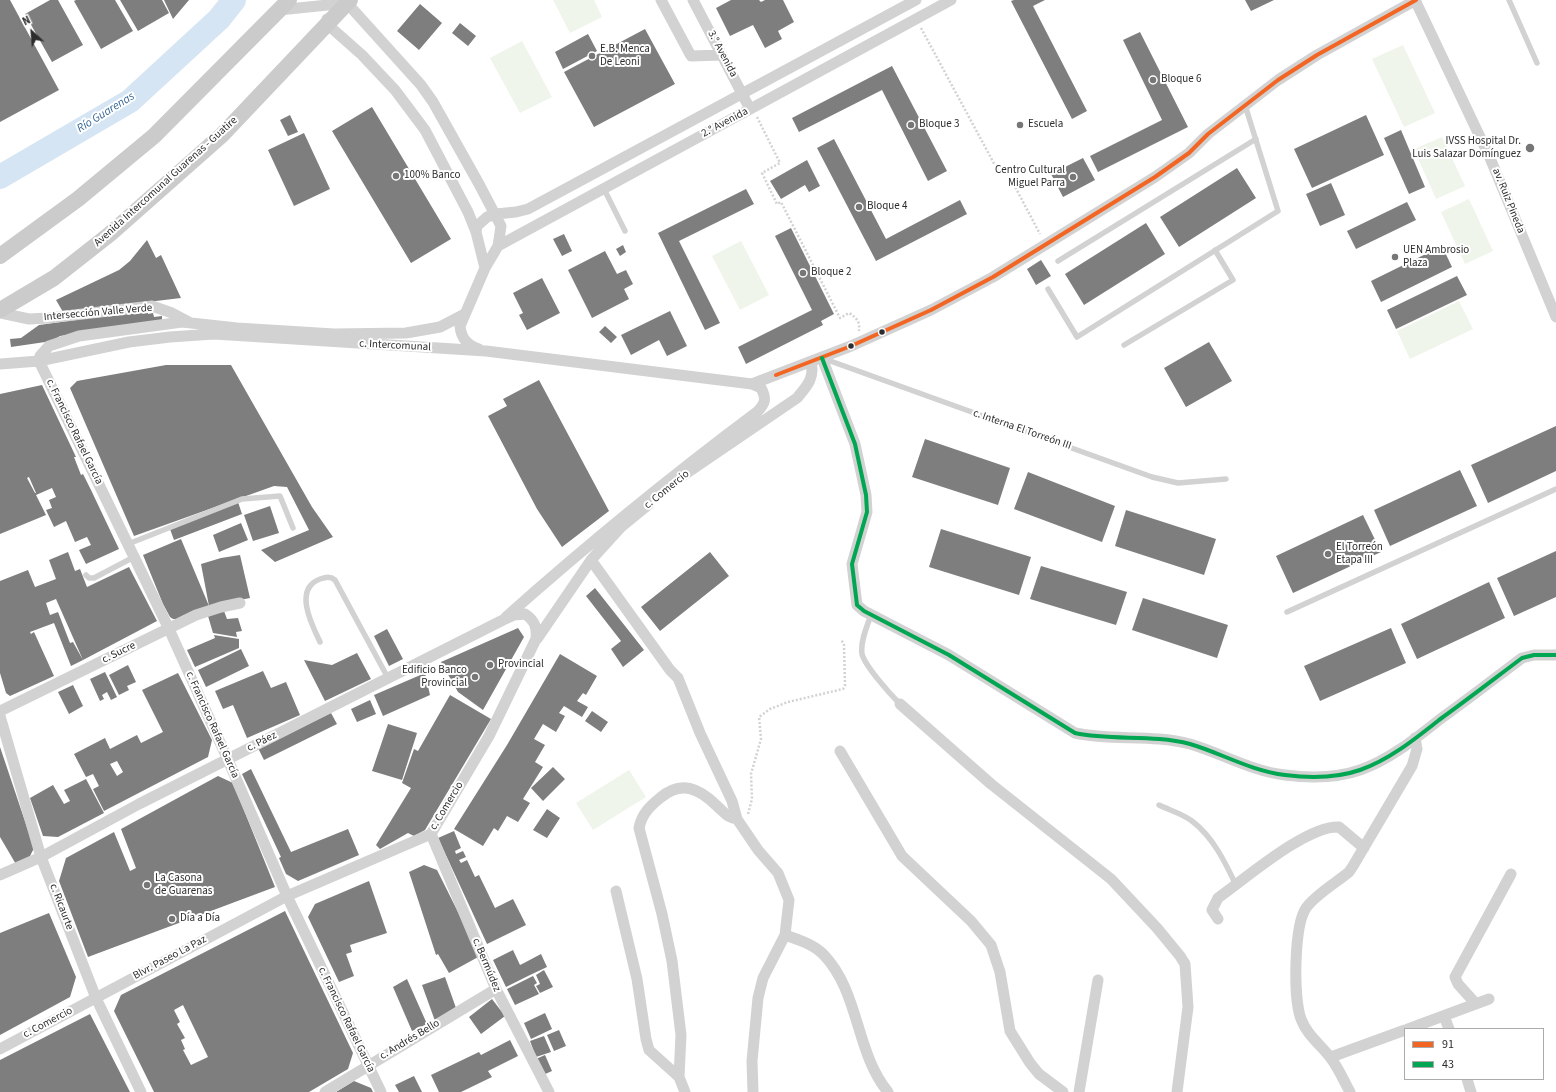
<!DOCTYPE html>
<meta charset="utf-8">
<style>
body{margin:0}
#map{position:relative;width:1556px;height:1092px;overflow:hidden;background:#fff;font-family:"Source Sans 3",sans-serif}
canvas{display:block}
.legend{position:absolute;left:1404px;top:1028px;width:140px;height:52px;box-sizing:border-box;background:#fff;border:1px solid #ababab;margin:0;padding:5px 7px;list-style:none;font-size:12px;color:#2d2d2d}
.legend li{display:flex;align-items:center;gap:8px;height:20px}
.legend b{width:20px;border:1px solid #ababab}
.north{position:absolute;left:12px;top:12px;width:40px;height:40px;-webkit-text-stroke:3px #fff;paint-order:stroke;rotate:334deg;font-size:11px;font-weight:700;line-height:16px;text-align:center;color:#2d2d2d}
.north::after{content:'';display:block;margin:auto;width:14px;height:18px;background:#2d2d2d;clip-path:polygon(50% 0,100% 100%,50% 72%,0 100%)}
</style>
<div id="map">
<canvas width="1556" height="1092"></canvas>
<ul class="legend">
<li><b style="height:5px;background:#f26522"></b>91</li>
<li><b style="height:5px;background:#00a651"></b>43</li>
</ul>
<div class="north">N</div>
</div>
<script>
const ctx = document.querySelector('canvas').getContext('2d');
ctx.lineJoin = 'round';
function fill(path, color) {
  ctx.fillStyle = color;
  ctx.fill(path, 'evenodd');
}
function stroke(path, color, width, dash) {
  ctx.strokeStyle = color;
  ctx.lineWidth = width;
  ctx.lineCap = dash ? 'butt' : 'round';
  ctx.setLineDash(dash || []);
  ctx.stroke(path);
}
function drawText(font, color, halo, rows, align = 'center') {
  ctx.font = font + ' "Source Sans 3",sans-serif';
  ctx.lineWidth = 4;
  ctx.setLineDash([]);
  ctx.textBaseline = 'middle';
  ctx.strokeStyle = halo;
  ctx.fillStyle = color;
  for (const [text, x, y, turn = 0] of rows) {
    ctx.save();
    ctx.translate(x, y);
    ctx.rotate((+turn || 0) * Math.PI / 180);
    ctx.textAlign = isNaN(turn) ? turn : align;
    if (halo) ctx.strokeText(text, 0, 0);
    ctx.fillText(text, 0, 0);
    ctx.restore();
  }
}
fill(new Path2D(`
 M553 0H594L602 17 570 33Z
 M522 41 552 97 520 113 490 58Z
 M1403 45 1435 113 1404 127 1372 59Z
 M1442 137 1465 186 1436 199 1414 149Z
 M1469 199 1493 251 1465 264 1441 212Z
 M741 241 769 295 740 310 712 256Z
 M1459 301 1473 329 1410 359 1397 331Z
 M629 770 646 797 593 830 576 803Z`), '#eff5ea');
stroke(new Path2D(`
 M0 177 130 101 219 19 234 0`), '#d5e5f3', 24);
fill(new Path2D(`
 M0 0H10L59 90 0 122Z
 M50 0H58L83 45 52 62 25 14Z
 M76 0H115L133 31 101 49 74 1Z
 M120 0H162L169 13 138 31Z
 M164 0H189L173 19Z
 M731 0H759L761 2 765 0H783L794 22 778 31 782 39 765 48 753 25 730 36 716 8Z
 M1014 0H1045L1033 6 1087 111 1072 119 1011 1Z
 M1245 0H1274L1251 11Z
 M420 4 442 23 419 50 397 31Z
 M460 23 476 36 468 46 452 33Z
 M645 29 675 84 594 127 564 72Z
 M1140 32 1188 127 1098 172 1090 156 1162 120 1123 40Z
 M588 34 597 51 563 69 555 52Z
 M892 66 947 171 928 181 882 90 799 132 792 118Z
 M372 107 451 239 411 263 332 131Z
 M290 115 298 132 288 136 280 120Z
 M1366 115 1384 155 1312 188 1294 149Z
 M1401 130 1425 187 1409 194 1384 138Z
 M304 133 330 189 294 206 268 150Z
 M834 139 886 239 960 200 967 214 876 261 817 148Z
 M1083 158 1095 180 1063 197 1051 174Z
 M807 160 820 186 809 192 805 185 781 199 770 181Z
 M1237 168 1256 198 1179 247 1160 217Z
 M1331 183 1345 215 1320 226 1306 194Z
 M746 189 754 204 679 241 720 323 705 330 658 233Z
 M1407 202 1416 220 1356 249 1347 231Z
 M1146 223 1165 254 1084 305 1065 274Z
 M791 228 834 314 821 321 823 325 746 364 738 347 812 310 775 236Z
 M564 234 572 251 562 256 553 239Z
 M147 240 156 258 161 255 181 298 63 312 56 300 119 270 130 261Z
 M623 245 626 252 620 256 616 249Z
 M1442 246 1452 267 1381 302 1371 281Z
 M605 251 617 274 626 270 633 284 624 289 629 299 592 318 568 270Z
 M1041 260 1051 276 1036 285 1027 269Z
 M1457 276 1467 295 1396 329 1387 310Z
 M542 278 560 313 527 330 519 315 523 313 513 293Z
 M148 310V314L153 313 154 317 162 316V322L60 336 52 341 11 347 10 339 21 338 39 325Z
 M670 311 687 346 667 356 659 340 631 355 621 335Z
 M605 326 617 337 611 343 599 332Z
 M1209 342 1232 381 1186 407 1164 368Z
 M166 365H231L312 507 333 537 275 562 261 550 309 530 287 487 274 486 134 536 70 388 77 381Z
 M539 380 609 511 562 547 537 509 488 416 507 406 503 399Z
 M42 385 76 457H74L81 475 83 474 91 490 119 549 86 564 79 550 91 545 87 537 75 542 66 521 54 527 46 510 52 508 49 500 56 497 52 488 36 495 46 515 0 534V394ZM29 477 36 493H35L27 478Z
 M1556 426V471L1488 503 1471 465Z
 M925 439 1010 468 998 505 912 477Z
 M1460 470 1477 506 1390 546 1374 510Z
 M1028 472 1115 506 1102 542 1014 509Z
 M238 502 242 514 174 540 170 529Z
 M270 506 279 533 253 541 244 515Z
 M1126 510 1216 539 1204 575 1115 546Z
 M1363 515 1381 552 1293 593 1276 556Z
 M241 523 248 540 219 552 213 535Z
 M941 529 1031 557 1019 595 929 567Z
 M181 539 209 606 178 619H173L170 617 163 604 143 555Z
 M1556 551V597L1514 616 1497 578Z
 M68 552 75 571 80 569 87 587 129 567 157 621 83 660 56 599 46 603 50 615 58 612 70 643 73 642 83 660 71 666 54 623 30 632 31 634 34 632 54 676 10 696 6 693 0 673V581L28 570 35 587 56 579 49 560Z
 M710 552 729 576 660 631 641 607Z
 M240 555 250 598 209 606 201 564 221 558Z
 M1041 566 1127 592 1116 625 1030 599Z
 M1489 582 1505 618 1417 659 1401 624Z
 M595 588 644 650 623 667 611 649 621 641 586 596Z
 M1143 598 1228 625 1217 658 1132 630Z
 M224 611 227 619 238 618 242 631 236 632 237 637 213 633 208 616Z
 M518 628 524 637 483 710 458 692 441 662Z
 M1391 628 1406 663 1320 701 1304 666Z
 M387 629 403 659 389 666 374 636Z
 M214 635 239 639V648L195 667 187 650 215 638Z
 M241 649 249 666 206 687 198 670Z
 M357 653 371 679 325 701 304 660 332 665Z
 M560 654 597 676 586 695 583 693 577 701 588 707 582 717 564 706 559 713 565 716 556 732 543 724 534 739 545 745 535 762 543 767 523 799 530 803 518 822 507 816 498 831 494 828 483 846 454 829 507 745Z
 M128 665 136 682 127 686 129 690 119 695 109 675Z
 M263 671 271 688 286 682 300 715 247 738 233 705 223 709 215 691Z
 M105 672 117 697 111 700 107 692 102 695 104 699 100 701 90 679Z
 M178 673 212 740 208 757 104 811 93 789 99 786 93 774 86 777 74 754 105 738 110 749 137 735 141 743 163 732 142 690ZM117 761 123 772 117 776 110 764Z
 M425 673 430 695 383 716 374 695Z
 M73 685 83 706 69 714 58 692Z
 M450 695 491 719 425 830 414 836 408 833 380 849 376 845 411 788 402 783 414 749 418 751Z
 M370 700 376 714 357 722 351 709Z
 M592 711 608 722 601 732 585 721Z
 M331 713 337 724 264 760 258 748Z
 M388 724 417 733 402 780 372 771Z
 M0 747 34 848 28 860 17 866 0 837Z
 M553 767 565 779 543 801 531 788Z
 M251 769 291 852 348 829 359 855 298 881 286 874 279 858 281 857 242 774Z
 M218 776 233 783 275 887 88 957 59 881 66 858 114 832 130 871 136 868 121 829Z
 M86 779 104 813 58 837 43 836 30 798 53 785 64 804 70 801 64 790Z
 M547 809 560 818 547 838 533 830Z
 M454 831 461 848 455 851 456 854 463 851 466 857 459 860 461 863 467 860 475 877 479 875 495 908 513 899 526 925 487 944 438 838Z
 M424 865 437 870 480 956 449 973 438 954 436 955 409 872Z
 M369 881 387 933 350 945 352 952 346 954 354 976 339 982 308 917 315 904Z
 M285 911 353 1053 348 1069 309 1092H154L114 1011 121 995ZM183 1005 208 1057 191 1065 183 1050 185 1049 181 1040 185 1038 177 1024 180 1022 174 1010Z
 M49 913 76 977 70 997 0 1035V933Z
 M513 950 520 965 524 963 530 975 506 987 493 960Z
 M541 954 547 967 530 975 524 963Z
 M544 970 553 987 540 993 536 986 540 984 536 975Z
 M533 976 537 983 534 985 539 994 515 1005 507 989Z
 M445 977 456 1008 435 1021 422 985Z
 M407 979 427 1024 412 1031 393 987Z
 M492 999 505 1016 481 1034 469 1017Z
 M545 1013 552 1029 531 1039 524 1023Z
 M90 1014 130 1092H0V1060Z
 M559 1030 566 1046 554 1051 547 1035Z
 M544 1036 551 1052 536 1057 530 1041Z
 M510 1040 518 1056 488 1071 492 1077 461 1092H439L431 1075 479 1052 481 1055Z
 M545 1055 552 1071 543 1075 536 1059Z
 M414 1076 422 1092H399L395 1085Z
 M354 1081 371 1088 373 1092H336Z`), '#7e7e7e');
stroke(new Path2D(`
 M921 28 997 169 1004 166 1040 234
 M757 117 780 163 762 173 777 204 781 202 840 318 849 313C857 318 860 322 859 331
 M748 814 752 799 751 774 761 739 759 717 770 709 788 702 843 689 845 686 844 645 841 639`), '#d2d2d2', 2.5, [2, 2]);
stroke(new Path2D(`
 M1509 0 1537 63
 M604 189 625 231
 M1058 261 1256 139
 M1048 289 1077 337 1278 211 1245 105
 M1124 345 1233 280 1215 250
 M822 358 1152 477 1178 483 1226 479
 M128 544 242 499 280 496 293 528
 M86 575 89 578H94L134 557
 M1287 612 1556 489
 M871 615C867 626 860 642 862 654 865 666 890 694 900 704
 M320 642C312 625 293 589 320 579 326 577 330 576 335 580L388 678
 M1159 805C1169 810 1183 814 1192 821 1213 837 1225 862 1236 885`), '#d2d2d2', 5.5);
stroke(new Path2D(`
 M661 0 691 56 722 55
 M693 0 750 109
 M1415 0 1490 158 1556 317
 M279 10 347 3 421 85 433 102 479 184 501 226 498 246 485 268 460 326C461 338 468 346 479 349
 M327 19V24L362 55 395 90 425 130 468 212 476 232 485 268
 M476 232 477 226 487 217 496 214 516 212 528 209 916 0
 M498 246 951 0
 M0 313 29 319 48 318 152 306 172 313 189 322
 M822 358 855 444 866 495 867 512 852 564 857 605 864 611 949 655 1075 733C1112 741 1152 734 1190 744 1221 753 1251 771 1285 775 1309 778 1337 778 1360 770 1389 760 1415 739 1439 720 1467 700 1494 679 1522 658L1534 655H1556
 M0 364 39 361 129 342 170 337 214 334 486 351 752 384 761 388C767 399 765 404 757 412 670 477 587 545 506 617
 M752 384 851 346 931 310 993 277 1155 177 1189 153 1208 134 1278 80 1317 55 1416 0
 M681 477 797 398C807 386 815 378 811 362
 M591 560 670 670 678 678 700 733 732 801 737 819 758 850 778 873 789 900 785 935 763 978 758 998 752 1061 753 1092
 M537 639 591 560 621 527 648 505
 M900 704 991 784 1111 879 1157 928 1180 956 1185 964 1188 1007 1177 1092
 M0 711 196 615 221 607 240 603
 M0 716 41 857 96 998 141 1092
 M840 751 902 856 971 921 991 945 1000 972 1010 1031 1030 1063 1039 1074 1063 1092
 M431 834 496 989 549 1092
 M0 875 41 857 139 804 503 620 514 615 525 614C535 621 537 627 536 639L489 736 431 834 287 896 0 1049
 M616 891 637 979 646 1039 649 1050 679 1077
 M1218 919 1212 910 1218 898C1245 879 1307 825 1339 827L1364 848
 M785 935C799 940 813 944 823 954 860 992 855 1052 888 1092
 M1476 1004 1458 984 1455 977 1511 874
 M1444 1016 1449 1029
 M1408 1029 1489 999
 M1331 1057 1405 1030
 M1467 1079 1471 1092
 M325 1092 496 989
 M381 1092 287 896 228 760 169 629 39 361 40 356 49 346 79 336 182 322 237 328 334 334 406 333 440 327 463 315
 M685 1092 679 1077 681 1035 672 961 662 914 639 828C642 814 649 807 660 798 681 780 699 788 717 806 725 813 726 817 737 819
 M1079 1092 1098 980
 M1350 1092C1344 1081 1338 1067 1330 1057 1320 1044 1307 1035 1301 1019 1293 998 1294 926 1306 908 1315 895 1337 882 1349 872L1353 866 1412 766 1417 749 1415 738`), '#d2d2d2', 11);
stroke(new Path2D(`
 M0 256 78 199 154 136 289 0
 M0 310 54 278 110 234 222 135 350 0`), '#cbcbcb', 16);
stroke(new Path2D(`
 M776 375 851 346 931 310 993 277 1155 177 1189 153 1208 134 1278 80 1317 55 1416 0`), '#f26522', 4);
stroke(new Path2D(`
 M822 358 855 444 866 495 867 512 852 564 857 605 864 611 949 655 1075 733C1112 741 1152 734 1190 744 1221 753 1251 771 1285 775 1309 778 1337 778 1360 770 1389 760 1415 739 1439 720 1467 700 1494 679 1522 658L1534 655H1556`), '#00a651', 4);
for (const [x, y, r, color] of [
 [592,56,4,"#767676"],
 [1153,80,4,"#767676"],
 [911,125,4,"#767676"],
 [1020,125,4,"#767676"],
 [1530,148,5,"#767676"],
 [396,176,4,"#767676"],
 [1073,177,4,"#767676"],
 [859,207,4,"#767676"],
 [1395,257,4,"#767676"],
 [803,273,4,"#767676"],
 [882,332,3.5,"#2d2d2d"],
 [851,346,3.5,"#2d2d2d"],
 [1328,554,4,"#767676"],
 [490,665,4,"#767676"],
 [475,677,4,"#767676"],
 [147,885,4,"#767676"],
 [172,919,4,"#767676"]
]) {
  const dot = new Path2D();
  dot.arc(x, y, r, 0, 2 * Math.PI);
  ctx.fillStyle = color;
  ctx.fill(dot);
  stroke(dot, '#fff', 1.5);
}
drawText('11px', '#2d2d2d', '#fff', [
 ["E.B. Menca",600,50],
 ["De Leoni",600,63],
 ["Bloque 6",1161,80],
 ["Bloque 3",919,125],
 ["Escuela",1028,125],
 ["IVSS Hospital Dr.",1521,142,"right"],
 ["Luis Salazar Domínguez",1521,155,"right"],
 ["Centro Cultural",1065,171,"right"],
 ["Miguel Parra",1065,184,"right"],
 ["100% Banco",404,176],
 ["Bloque 4",867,207],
 ["UEN Ambrosio",1403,251],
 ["Plaza",1403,264],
 ["Bloque 2",811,273],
 ["El Torreón",1336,548],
 ["Etapa III",1336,561],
 ["Provincial",498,665],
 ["Edificio Banco",467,671,"right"],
 ["Provincial",467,684,"right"],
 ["La Casona",155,879],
 ["de Guarenas",155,892],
 ["Día a Día",180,919]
], 'left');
drawText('11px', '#2d2d2d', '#fff', [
 ["3.° Avenida",722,54,62],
 ["2.° Avenida",725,123,-28],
 ["Avenida Intercomunal Guarenas - Guatire",166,182,-42],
 ["av. Ruiz Pineda",1508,201,68],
 ["Intersección Valle Verde",98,313,-5],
 ["c. Intercomunal",395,346,3],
 ["c. Interna El Torreón III",1022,430,19],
 ["c. Francisco Rafael García",74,432,64],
 ["c. Comercio",667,490,-39],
 ["c. Sucre",119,653,-26],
 ["c. Francisco Rafael García",212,725,66],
 ["c. Páez",262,742,-27],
 ["c. Comercio",447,806,-59],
 ["c. Ricaurte",61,907,69],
 ["Blvr. Paseo La Paz",170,958,-28],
 ["c. Bermúdez",486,965,67],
 ["c. Francisco Rafael García",346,1020,64],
 ["c. Comercio",48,1023,-28],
 ["c. Andrés Bello",410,1040,-31]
]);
drawText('italic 12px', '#356796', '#fff', [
 ["Río Guarenas",106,113,-32]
]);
</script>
